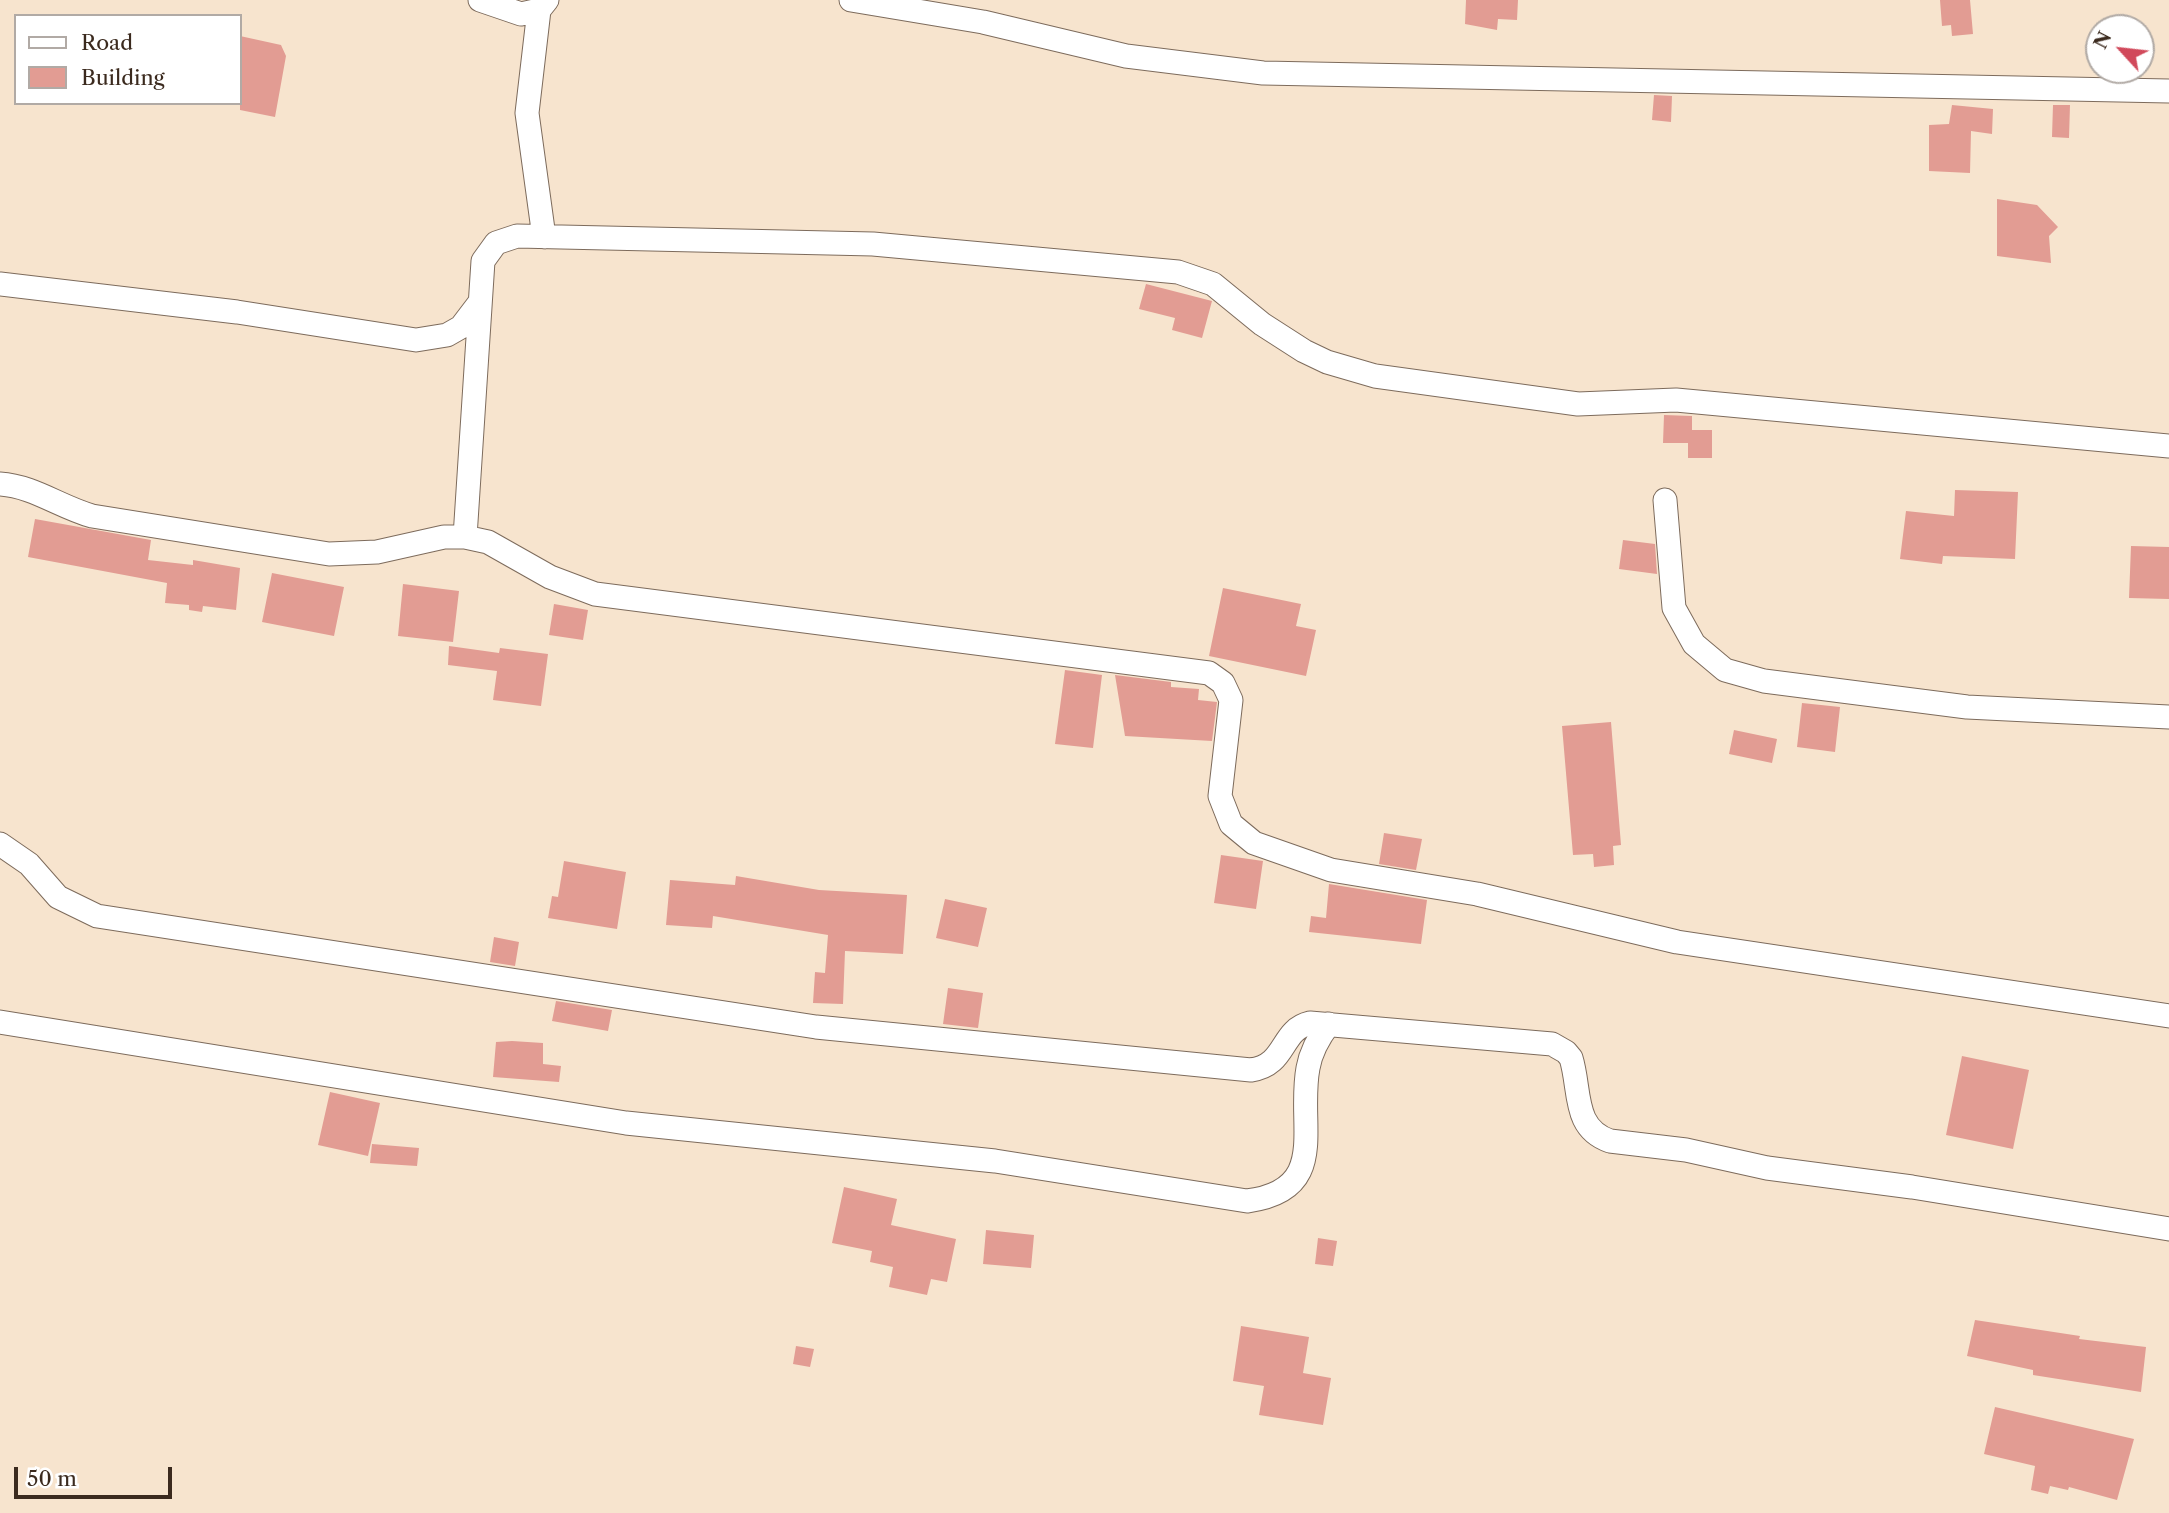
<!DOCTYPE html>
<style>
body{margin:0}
#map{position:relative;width:2169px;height:1513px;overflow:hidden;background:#f7e4ce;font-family:"Libre Caslon Text",serif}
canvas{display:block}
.legend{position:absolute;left:14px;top:14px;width:228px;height:91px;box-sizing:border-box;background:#fff;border:2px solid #b1aaa5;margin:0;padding:9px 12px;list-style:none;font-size:21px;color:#3b2a1e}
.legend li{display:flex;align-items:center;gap:14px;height:35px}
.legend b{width:35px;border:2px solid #b1aaa5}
.north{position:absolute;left:2085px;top:14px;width:70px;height:70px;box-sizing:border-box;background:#fff;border:2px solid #b1aaa5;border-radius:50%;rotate:297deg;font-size:19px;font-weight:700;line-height:28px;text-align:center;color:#3b2a1e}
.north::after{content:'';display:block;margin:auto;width:24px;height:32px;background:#d1495b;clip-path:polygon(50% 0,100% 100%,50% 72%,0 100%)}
.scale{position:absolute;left:14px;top:1467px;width:158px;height:32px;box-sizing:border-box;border:4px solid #3b2a1e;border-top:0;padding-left:9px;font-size:21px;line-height:24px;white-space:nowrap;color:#3b2a1e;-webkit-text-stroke:5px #fff;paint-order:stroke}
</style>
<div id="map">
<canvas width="2169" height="1513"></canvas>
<ul class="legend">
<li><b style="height:9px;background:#fff"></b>Road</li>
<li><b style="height:19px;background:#e29c93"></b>Building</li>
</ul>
<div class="north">N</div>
<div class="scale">50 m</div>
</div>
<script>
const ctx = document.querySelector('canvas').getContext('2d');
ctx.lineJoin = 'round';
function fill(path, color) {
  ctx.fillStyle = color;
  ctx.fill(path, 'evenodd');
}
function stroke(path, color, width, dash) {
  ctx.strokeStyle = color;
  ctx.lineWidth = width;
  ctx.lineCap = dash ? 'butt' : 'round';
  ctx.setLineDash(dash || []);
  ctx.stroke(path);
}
fill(new Path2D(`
 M1466 0H1518L1517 20 1498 19 1497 30 1465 24Z
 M1940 0H1970L1973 34 1952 36 1951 25 1942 26Z
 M240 36 281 45 286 56 275 117 240 110Z
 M1654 95 1672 96 1671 122 1652 120Z
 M1952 105 1993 109 1992 134 1971 131 1970 173 1929 171V125L1949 124Z
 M2053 105H2070L2069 138 2052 137Z
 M1997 199 2037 205 2058 227 2049 236 2051 263 1997 256Z
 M1146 284 1212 301 1202 338 1172 330 1175 318 1139 309Z
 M1664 415 1692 416V430H1712V458H1688V443H1663Z
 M1955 490 2018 492 2015 559 1943 556 1942 564 1900 559 1906 511 1954 516Z
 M35 519 151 540 148 560 193 565V560L240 568 236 610 203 606 202 612 189 610V605L165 603 167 583 28 557Z
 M1623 540 1655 544 1657 574 1619 569Z
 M2131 546 2169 547V599L2129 598Z
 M272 573 344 587 334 636 262 622Z
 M403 584 459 591 453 642 398 636Z
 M1223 588 1301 604 1296 626 1316 630 1306 676 1209 656Z
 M554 604 588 610 583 640 549 635Z
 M449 646 499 653 500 648 548 654 541 706 493 700 497 671 448 665Z
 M1065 670 1102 675 1093 748 1055 744Z
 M1115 675 1171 682V687L1199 689 1198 700 1217 702 1212 741 1125 736Z
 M1802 703 1840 707 1835 752 1797 747Z
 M1611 722 1621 845 1613 846 1614 865 1594 867 1593 854 1573 855 1562 726Z
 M1734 730 1777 739 1772 763 1729 754Z
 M1384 833 1422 839 1416 870 1379 864Z
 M1221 855 1263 861 1256 909 1214 903Z
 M564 861 626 872 617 929 548 918 552 896 558 897Z
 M736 876 819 890 907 895 903 954 845 951 843 1004 813 1003 815 972 825 973 828 935 713 916 712 928 666 925 670 880 735 885Z
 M1329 884 1427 900 1421 944 1309 932 1311 916 1326 918Z
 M945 899 987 908 978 947 936 938Z
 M494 937 519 942 515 966 490 962Z
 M948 988 983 993 978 1028 943 1024Z
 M556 1001 612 1010 608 1031 552 1021Z
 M512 1041 543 1043V1064L561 1066 559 1082 493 1077 496 1042Z
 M1962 1056 2029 1070 2013 1149 1946 1135Z
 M330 1092 380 1103 368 1156 318 1145Z
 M372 1144 419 1148 417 1166 370 1163Z
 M844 1187 897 1199 891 1225 956 1239 947 1282 931 1279 927 1295 889 1287 893 1267 870 1262 872 1251 832 1243Z
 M986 1230 1034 1235 1031 1268 983 1264Z
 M1318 1238 1337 1241 1333 1266 1315 1264Z
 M1975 1320 2080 1336 2079 1339 2146 1347 2141 1392 2033 1375V1370L1967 1356Z
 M1241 1326 1309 1337 1303 1373 1331 1378 1323 1425 1259 1415 1264 1386 1233 1381Z
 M796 1346 814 1349 810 1367 793 1364Z
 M1995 1407 2134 1439 2117 1500 2069 1487 2068 1490 2050 1486 2048 1494 2031 1490 2035 1466 1984 1454Z`), '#e29c93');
const street = new Path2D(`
 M480 0 521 14 539 10 547 0
 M851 0 983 22 1126 56 1263 73 2169 91
 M539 10 527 113 544 237
 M0 284 237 312 416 340 447 335 461 327 480 302
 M0 484C33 486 60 507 92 516L329 554 377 552 444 537H465L488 542 550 577 595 594 1209 673 1223 683 1231 700 1220 796 1231 824 1254 843 1331 870 1477 894 1677 942 2169 1016
 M1665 500 1674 608 1694 644 1725 670 1764 681 1967 707 2169 717
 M465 537 483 261 496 243 517 236 873 244 1178 272 1213 284 1262 324 1304 351 1327 362 1375 376 1578 404 1676 400 2169 446
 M0 844 29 864 58 897 97 916 816 1027 1251 1070C1287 1065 1280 1030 1310 1023L1552 1044 1566 1052 1571 1058C1581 1090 1572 1128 1610 1141L1686 1150 1767 1168 1912 1187 2169 1229
 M0 1022 626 1123 995 1161 1247 1201C1331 1190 1297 1126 1308 1068 1311 1051 1319 1037 1329 1024`);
stroke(street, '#7d6b5c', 25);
stroke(street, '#fff', 23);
</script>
